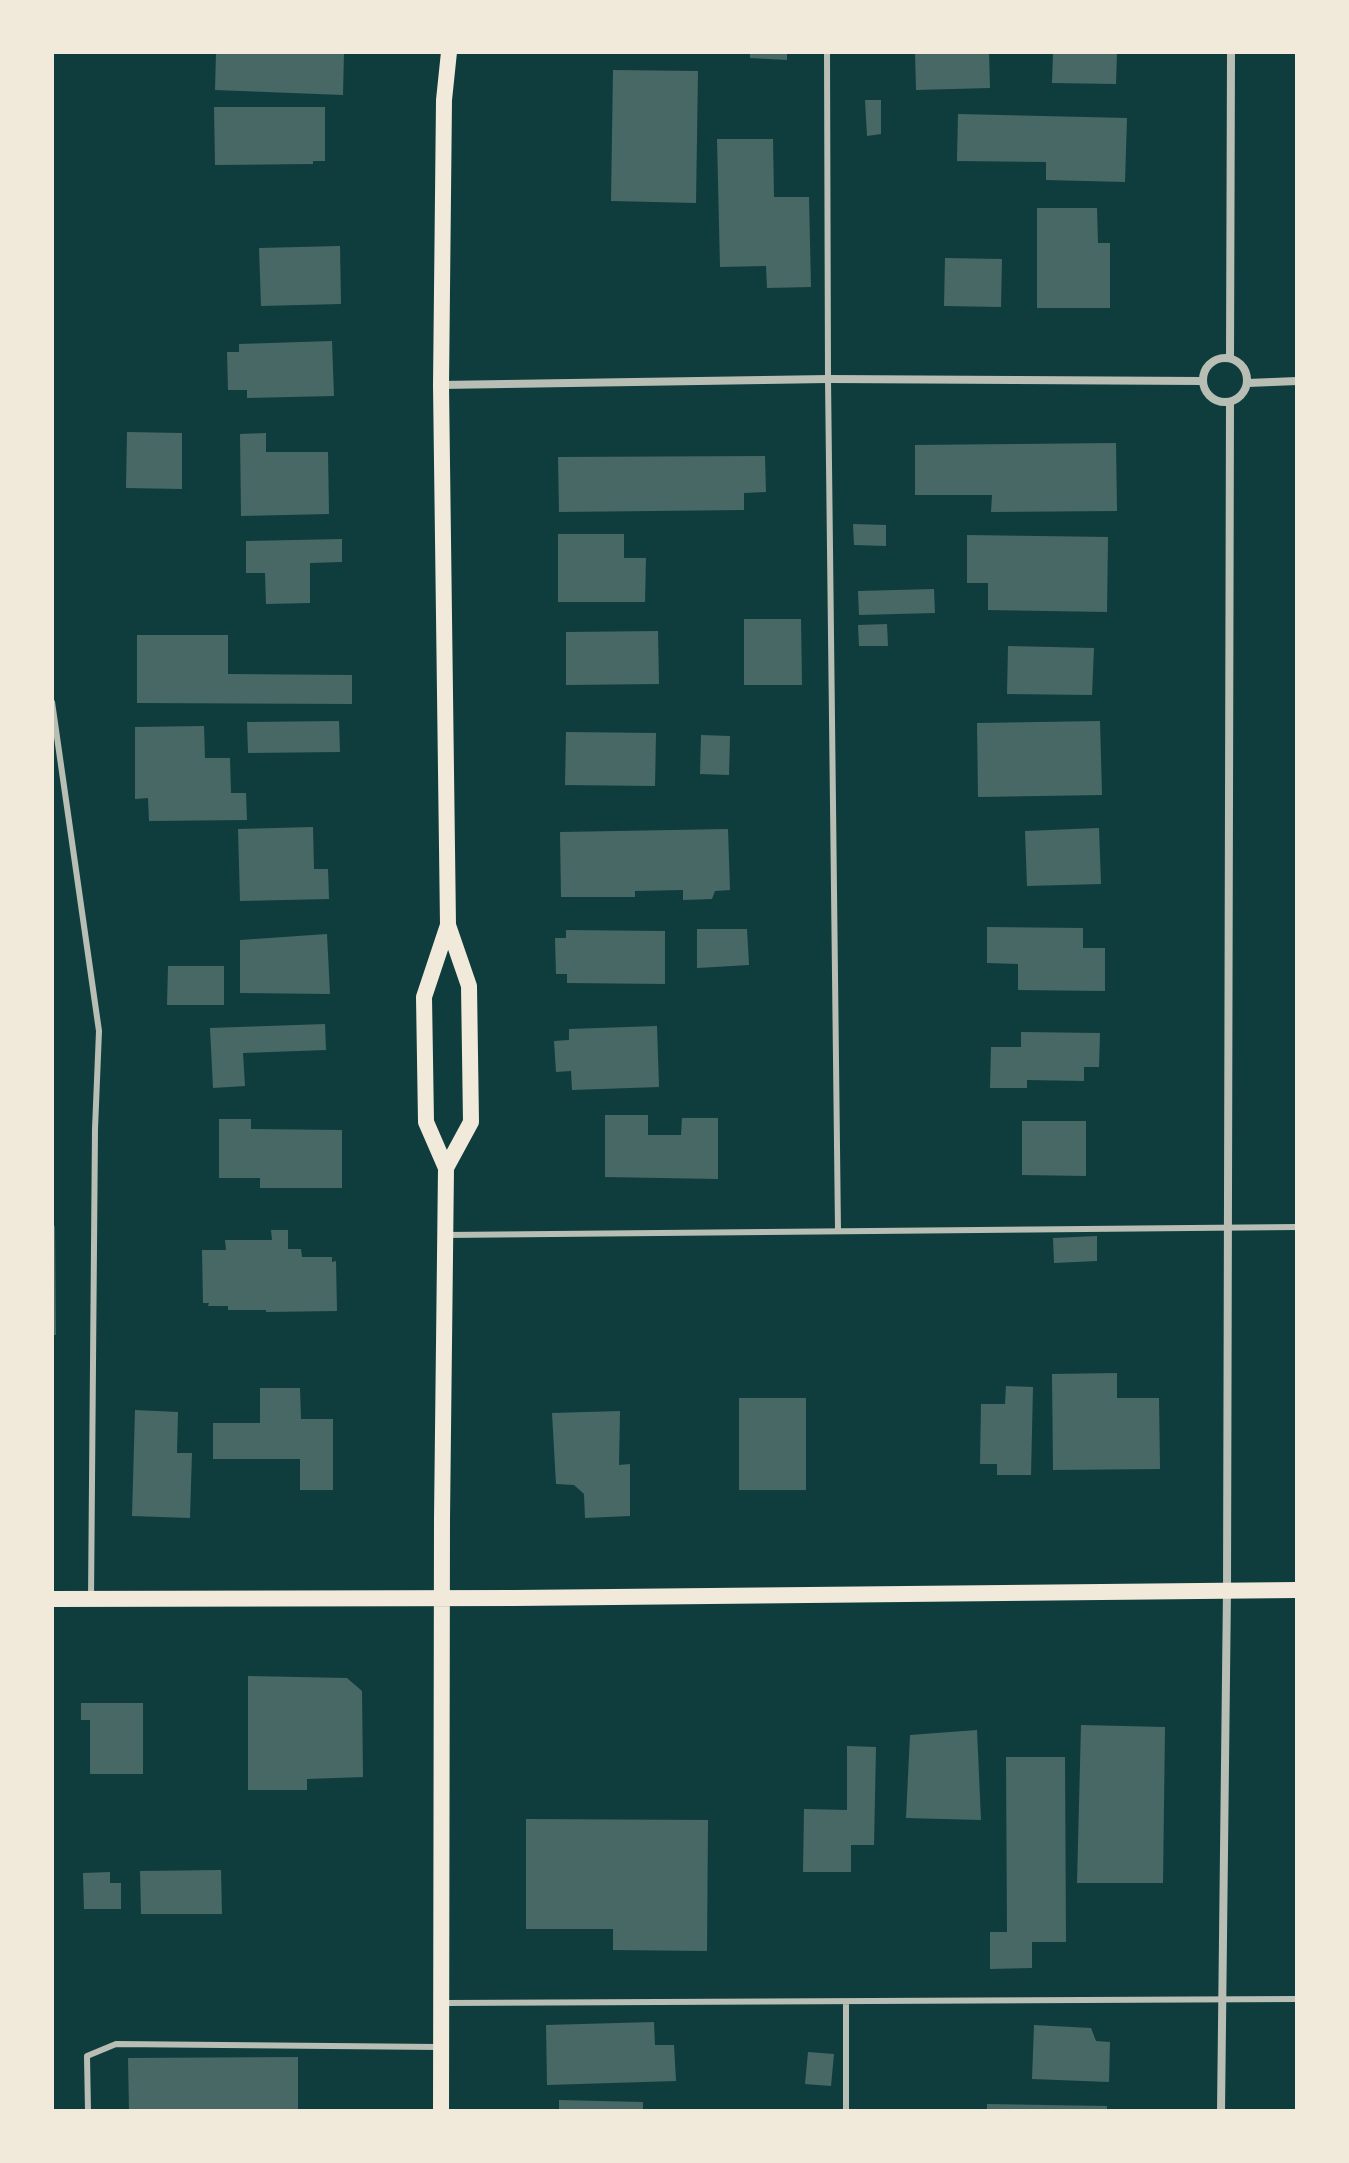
<!DOCTYPE html>
<style>
body{margin:0}
#map{position:relative;width:1349px;height:2163px;overflow:hidden;background:#0f3d3e;font-family:"Nunito Sans",sans-serif}
canvas{display:block}
.frame{position:absolute;inset:0;border:54px solid #f1e9da;pointer-events:none}
</style>
<div id="map">
<canvas width="1349" height="2163"></canvas>
<div class="frame"></div>
</div>
<script>
const ctx = document.querySelector('canvas').getContext('2d');
ctx.lineJoin = 'round';
function fill(path, color) {
  ctx.fillStyle = color;
  ctx.fill(path, 'evenodd');
}
function stroke(path, color, width, dash) {
  ctx.strokeStyle = color;
  ctx.lineWidth = width;
  ctx.lineCap = dash ? 'butt' : 'round';
  ctx.setLineDash(dash || []);
  ctx.stroke(path);
}
fill(new Path2D(`
 M216 52H344L343 95 215 90Z
 M750 52H787V60L750 58Z
 M915 52H989L990 88 916 90Z
 M1053 52H1117L1116 84 1052 83Z
 M613 70 698 71 696 203 611 201Z
 M865 100H881V134L867 136Z
 M214 107H325V161H313V164L215 165Z
 M958 114 1127 118 1125 182 1046 180V162L957 161Z
 M717 139H773L774 197H809L811 287 767 288 766 266 720 267Z
 M1037 208H1097L1098 243H1110V308H1037Z
 M340 246 341 304 261 306 259 248Z
 M945 258 1002 259 1001 307 944 306Z
 M332 341 334 396 247 398V390H228L227 352H239V344Z
 M127 432 182 433V489L126 488Z
 M266 433V452H328L329 514 241 516 240 434Z
 M1116 443 1117 511 991 512 992 495H915V445Z
 M765 456 766 492 744 493V510L559 512 558 457Z
 M853 524 886 525V546L854 545Z
 M558 534H624V558H646L645 602H558Z
 M967 535 1108 537 1107 612 988 610V583H967Z
 M342 539V562L310 563V603L266 604 265 573H246V541Z
 M934 589 935 613 859 615 858 591Z
 M744 619H801L802 685H744Z
 M887 624 888 646H859L858 625Z
 M658 631 659 684 566 685V632Z
 M137 635H228V674L352 675V704L137 703Z
 M1008 646 1094 648 1092 695 1007 694Z
 M339 721 340 752 248 753 247 722Z
 M1100 721 1102 795 978 797 977 723Z
 M204 726 205 758H230L231 793H246L247 820 149 821 148 798 135 799V727Z
 M566 732 656 733 655 786 565 785Z
 M701 735 730 736 729 775 700 774Z
 M313 827 314 869H328L329 899 240 901 238 829Z
 M1099 828 1101 884 1027 886 1025 831Z
 M728 829 730 890 715 891 712 899 683 900V890L635 891V897H561L560 832Z
 M987 927 1083 928V948H1105V991L1018 990V964L987 963Z
 M697 929H747L749 965 697 968Z
 M566 930 665 931V984L567 983V974H556L555 938H566Z
 M327 934 330 994 240 993V940Z
 M168 966H224V1005H167Z
 M325 1024 326 1050 243 1053 245 1086 213 1088 210 1028Z
 M657 1026 659 1087 572 1090 571 1071 556 1072 554 1041 569 1040V1029Z
 M1021 1032 1100 1033 1099 1067H1084V1081L1027 1080V1088H990L991 1047H1021Z
 M605 1115H648V1135H681L682 1118H718V1179L605 1177Z
 M219 1119H251V1129L342 1130V1188H260V1178H219Z
 M1022 1121H1086V1176L1022 1175Z
 M52 1226H55L56 1335H52Z
 M271 1230H288V1249H301L302 1257H332V1262L336 1261 337 1311 266 1312V1310H228V1306H208L209 1303H203L202 1250H226L225 1240H272Z
 M1097 1236V1261L1054 1263 1053 1238Z
 M1117 1373V1398H1159L1160 1469 1053 1470 1052 1374Z
 M1006 1386 1033 1387 1031 1475H997V1464H980L981 1404H1005Z
 M260 1388H300L301 1419H333V1490H300V1459H213V1423H260Z
 M739 1398H806V1490H739Z
 M135 1410 178 1412 177 1453H192L190 1518 132 1516Z
 M620 1411 619 1465 630 1464V1516L585 1518 584 1494 574 1485 556 1484 552 1413Z
 M248 1676 347 1678 362 1691 363 1777 307 1779V1790H248Z
 M81 1703H143V1774H90V1720H81Z
 M1081 1725 1165 1727 1163 1883H1077Z
 M977 1730 981 1820 906 1818 910 1735Z
 M847 1746 876 1747 874 1845H851V1872H803L804 1809 847 1810Z
 M1006 1757H1065L1066 1942H1032V1968L990 1969V1932H1007Z
 M526 1819 708 1820 707 1951 613 1950V1929H526Z
 M221 1870 222 1914H141L140 1871Z
 M110 1872V1883H121V1909H84L83 1873Z
 M654 2022 655 2045H674L676 2081 547 2085 546 2025Z
 M1034 2025 1091 2028 1096 2041 1110 2042 1109 2082 1032 2079Z
 M808 2052 834 2054 831 2086 805 2084Z
 M298 2057V2111H129L128 2058Z
 M559 2100 643 2102V2111H559Z
 M987 2104 1107 2106V2111H987Z`), '#486865');
stroke(new Path2D(`
 M827 52 828 379 838 1230
 M52 702 99 1031 95 1129 91 1598
 M446 1235 1297 1227
 M846 2002V2111
 M445 2003 1297 1999
 M88 2111 87 2056 116 2044 438 2047`), '#b8beb3', 6);
stroke(new Path2D(`
 M1203 380a22 22 0 1 1 44 0a22 22 0 1 1-44 0Z
 M1230 358 1231 52
 M1248 383 1297 381
 M441 385 828 379 1203 381
 M1221 2111 1227 1590 1230 402`), '#b8beb3', 8);
stroke(new Path2D(`
 M446 1168 471 1122 469 986 448 925 441 385 444 100 449 52
 M52 1599 515 1598 1297 1590
 M441 2111 442 1518 446 1168 426 1122 424 997 448 925`), '#f1e9da', 16);
</script>
